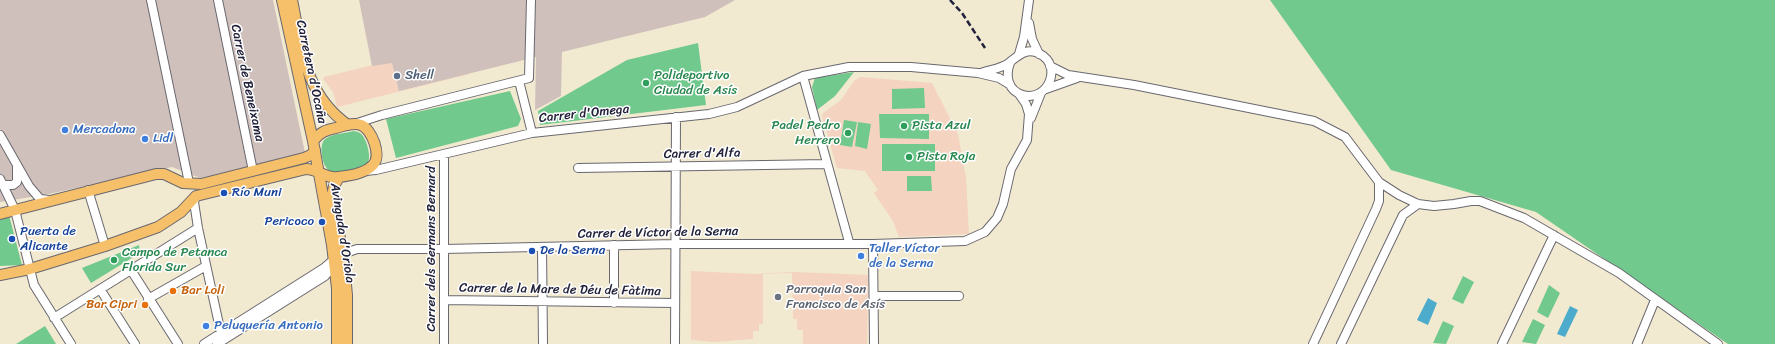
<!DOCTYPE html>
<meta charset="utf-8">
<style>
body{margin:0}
canvas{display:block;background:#f1e9d0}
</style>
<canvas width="1775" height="344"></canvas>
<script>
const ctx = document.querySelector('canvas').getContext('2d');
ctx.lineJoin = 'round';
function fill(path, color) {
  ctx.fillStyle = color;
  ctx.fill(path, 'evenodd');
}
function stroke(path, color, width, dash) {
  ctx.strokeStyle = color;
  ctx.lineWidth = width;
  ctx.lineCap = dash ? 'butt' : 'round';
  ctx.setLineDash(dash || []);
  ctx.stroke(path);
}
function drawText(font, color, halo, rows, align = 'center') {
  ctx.font = font + ' Sriracha,sans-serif';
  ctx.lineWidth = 3;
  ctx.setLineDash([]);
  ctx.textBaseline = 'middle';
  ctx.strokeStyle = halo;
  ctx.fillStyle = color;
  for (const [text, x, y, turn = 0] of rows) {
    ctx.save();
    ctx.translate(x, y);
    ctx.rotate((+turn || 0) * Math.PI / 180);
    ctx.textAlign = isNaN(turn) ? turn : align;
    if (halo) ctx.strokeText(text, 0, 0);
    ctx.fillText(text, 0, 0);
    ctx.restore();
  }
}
fill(new Path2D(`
 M464 48 470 74 337 107 333 92 323 79 324 77 369 66Z
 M860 77 932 83 958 134 966 178 969 234 899 237 893 221 874 193 878 190 865 171 837 168 822 116 823 113 841 100 854 81Z
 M691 271 753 274 794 272 868 275 867 344H803V330H797V319H793L792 273 763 274V324H759V331H753V339L713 342 691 340Z`), '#f4d3c0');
fill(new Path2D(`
 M0 0H273L305 153 200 178 172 167 49 194 0 202Z
 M359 0H735L705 17 562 52 561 96 535 110 536 57 399 91 392 63 372 66Z`), '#d0c0bc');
fill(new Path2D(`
 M1270 0H1775V344H1728L1536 212 1391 170Z
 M698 43 706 105 540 125 538 111 627 60Z
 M854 72 835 96 817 110 812 87 815 78Z
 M924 88 925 108 892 109V89Z
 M510 91 521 119 518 126 396 158 386 119Z
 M879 114H929V139L880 138Z
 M844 120 857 122 852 147 840 145Z
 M858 122 871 124 867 149 855 146Z
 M354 131C358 132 362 133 364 138 367 142 371 157 368 162 362 169 345 172 336 173 323 174 318 148 324 140 330 134 346 133 354 131Z
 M882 144H935V171H882Z
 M907 176H931L932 191H907Z
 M9 215 22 265 0 266V217Z
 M139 245 140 253 91 283 82 268Z
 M1463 276 1474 282 1463 304 1452 299Z
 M1549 285 1560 293 1548 318 1537 312Z
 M1533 319 1545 325 1536 344 1522 342Z
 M1443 321 1454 326 1446 344 1433 343Z
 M45 326 56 344H16Z`), '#71c98e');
fill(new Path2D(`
 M1428 298 1437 303 1428 325 1417 320Z
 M1570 306 1578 310 1565 337 1557 334Z`), '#4daccc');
const minor = new Path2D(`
 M151 0 189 183
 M218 0 253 171
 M1029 23 1032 39 1039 54
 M1019 54 1024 37 1029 0
 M1050 66 1068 75 1134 85 1314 121 1345 137 1379 182 1399 195 1418 204 1434 206 1454 204 1471 201H1480L1524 218 1619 273 1718 344
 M981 73C989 70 1004 68 1010 62 1019 55 1027 47 1040 54 1063 66 1048 102 1023 95 1008 91 1005 76 1010 63
 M803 76 849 242
 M519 81 532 133
 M1046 89 1077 78
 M1031 118 1041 93
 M354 124 382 115 529 78 531 0
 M0 135 29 186 40 199 49 200
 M444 154V344
 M578 168 827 164
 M365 171 376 170 532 133 709 114 737 107 803 76 849 67H911L978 73 999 78 1009 84
 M0 179 15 210 34 285 71 344
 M3 185H13L17 182V167
 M88 190 105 246
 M196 196 194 202 198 228 222 338
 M873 244 874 344
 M614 245V303
 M542 247 543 344
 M131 270 178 344
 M100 289 135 344
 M874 296H959
 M148 299 206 266
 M444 300 675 303
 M54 318 198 228
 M204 344 324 268 332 261
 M217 344 325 276 343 254 357 249H444L675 244H873L965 241 985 232 997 218 1003 204 1011 169 1027 140 1029 114 1026 104 1019 94
 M675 344 676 117
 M1313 344 1376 209 1379 201V182
 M1341 344 1403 215 1418 204
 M1502 344 1554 235
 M1637 344 1655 300`);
const major = new Path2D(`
 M282 0 313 141 332 245 337 288V344
 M292 0C302 48 304 94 348 125
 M339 177 334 186 332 196 343 254 347 295V344
 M0 214 156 174H164L183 183 201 184 304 158 311 155 315 150
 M0 275 30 269 105 246 158 227 181 212 196 196 306 169C319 169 325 179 338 177 348 176 366 173 373 165 382 156 372 129 361 125 353 122 344 126 336 128 326 130 320 132 313 141`);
stroke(minor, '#6a686f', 10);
stroke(major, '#6a686f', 12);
stroke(minor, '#fff', 8);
stroke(major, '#f6c06b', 10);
stroke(new Path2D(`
 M950 0 962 13 985 48`), '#22223b', 2.5, [6, 3]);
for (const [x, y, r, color] of [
 [397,76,4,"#5c6f8a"],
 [646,83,4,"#2e9e5b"],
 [904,126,4,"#2e9e5b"],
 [65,130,4,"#3f7fe0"],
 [848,133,4,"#2e9e5b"],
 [145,139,4,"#3f7fe0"],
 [909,157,4,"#2e9e5b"],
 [224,193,4,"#1a4fb4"],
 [322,222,4,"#1a4fb4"],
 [12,239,4,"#1a4fb4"],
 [532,251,4,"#1a4fb4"],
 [861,256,4,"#3f7fe0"],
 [114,260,4,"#2e9e5b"],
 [173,291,4,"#e8710a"],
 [778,297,4,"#6b7280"],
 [145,305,4,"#e8710a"],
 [206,326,4,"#3f7fe0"]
]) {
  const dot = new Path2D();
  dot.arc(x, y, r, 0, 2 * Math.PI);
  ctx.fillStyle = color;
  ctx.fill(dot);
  stroke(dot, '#fff', 1.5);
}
drawText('13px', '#22223b', '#fff', [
 ["Carretera d'Ocaña",311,72,78],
 ["Carrer de Beneixama",247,83,78],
 ["Carrer d'Omega",584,114,-6],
 ["Carrer d'Alfa",702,154,-1],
 ["Avinguda d'Oriola",342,233,81],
 ["Carrer de Víctor de la Serna",658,233,-1],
 ["Carrer dels Germans Bernard",432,249,-90],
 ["Carrer de la Mare de Déu de Fàtima",560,290,1]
]);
drawText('13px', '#4e5e75', '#fff', [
 ["Shell",405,76]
], 'left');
drawText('13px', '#27864d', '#fff', [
 ["Polideportivo",654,76],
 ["Ciudad de Asís",654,91],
 ["Padel Pedro",840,126,"right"],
 ["Herrero",840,141,"right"],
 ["Pista Azul",912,126],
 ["Pista Roja",917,157],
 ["Campo de Petanca",122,253],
 ["Florida Sur",122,268]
], 'left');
drawText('13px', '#366cbe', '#fff', [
 ["Mercadona",73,130],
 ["Lidl",153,139],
 ["Taller Víctor",869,249],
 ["de la Serna",869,264],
 ["Peluquería Antonio",214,326]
], 'left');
drawText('13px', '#164399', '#fff', [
 ["Río Muni",232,193],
 ["Pericoco",314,222,"right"],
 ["Puerta de",20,232],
 ["Alicante",20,247],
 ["De la Serna",540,251]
], 'left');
drawText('13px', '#5b616d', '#fff', [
 ["Parroquia San",786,290],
 ["Francisco de Asís",786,305]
], 'left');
drawText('13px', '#c56008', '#fff', [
 ["Bar Loli",181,291],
 ["Bar Cipri",137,305,"right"]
], 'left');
</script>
